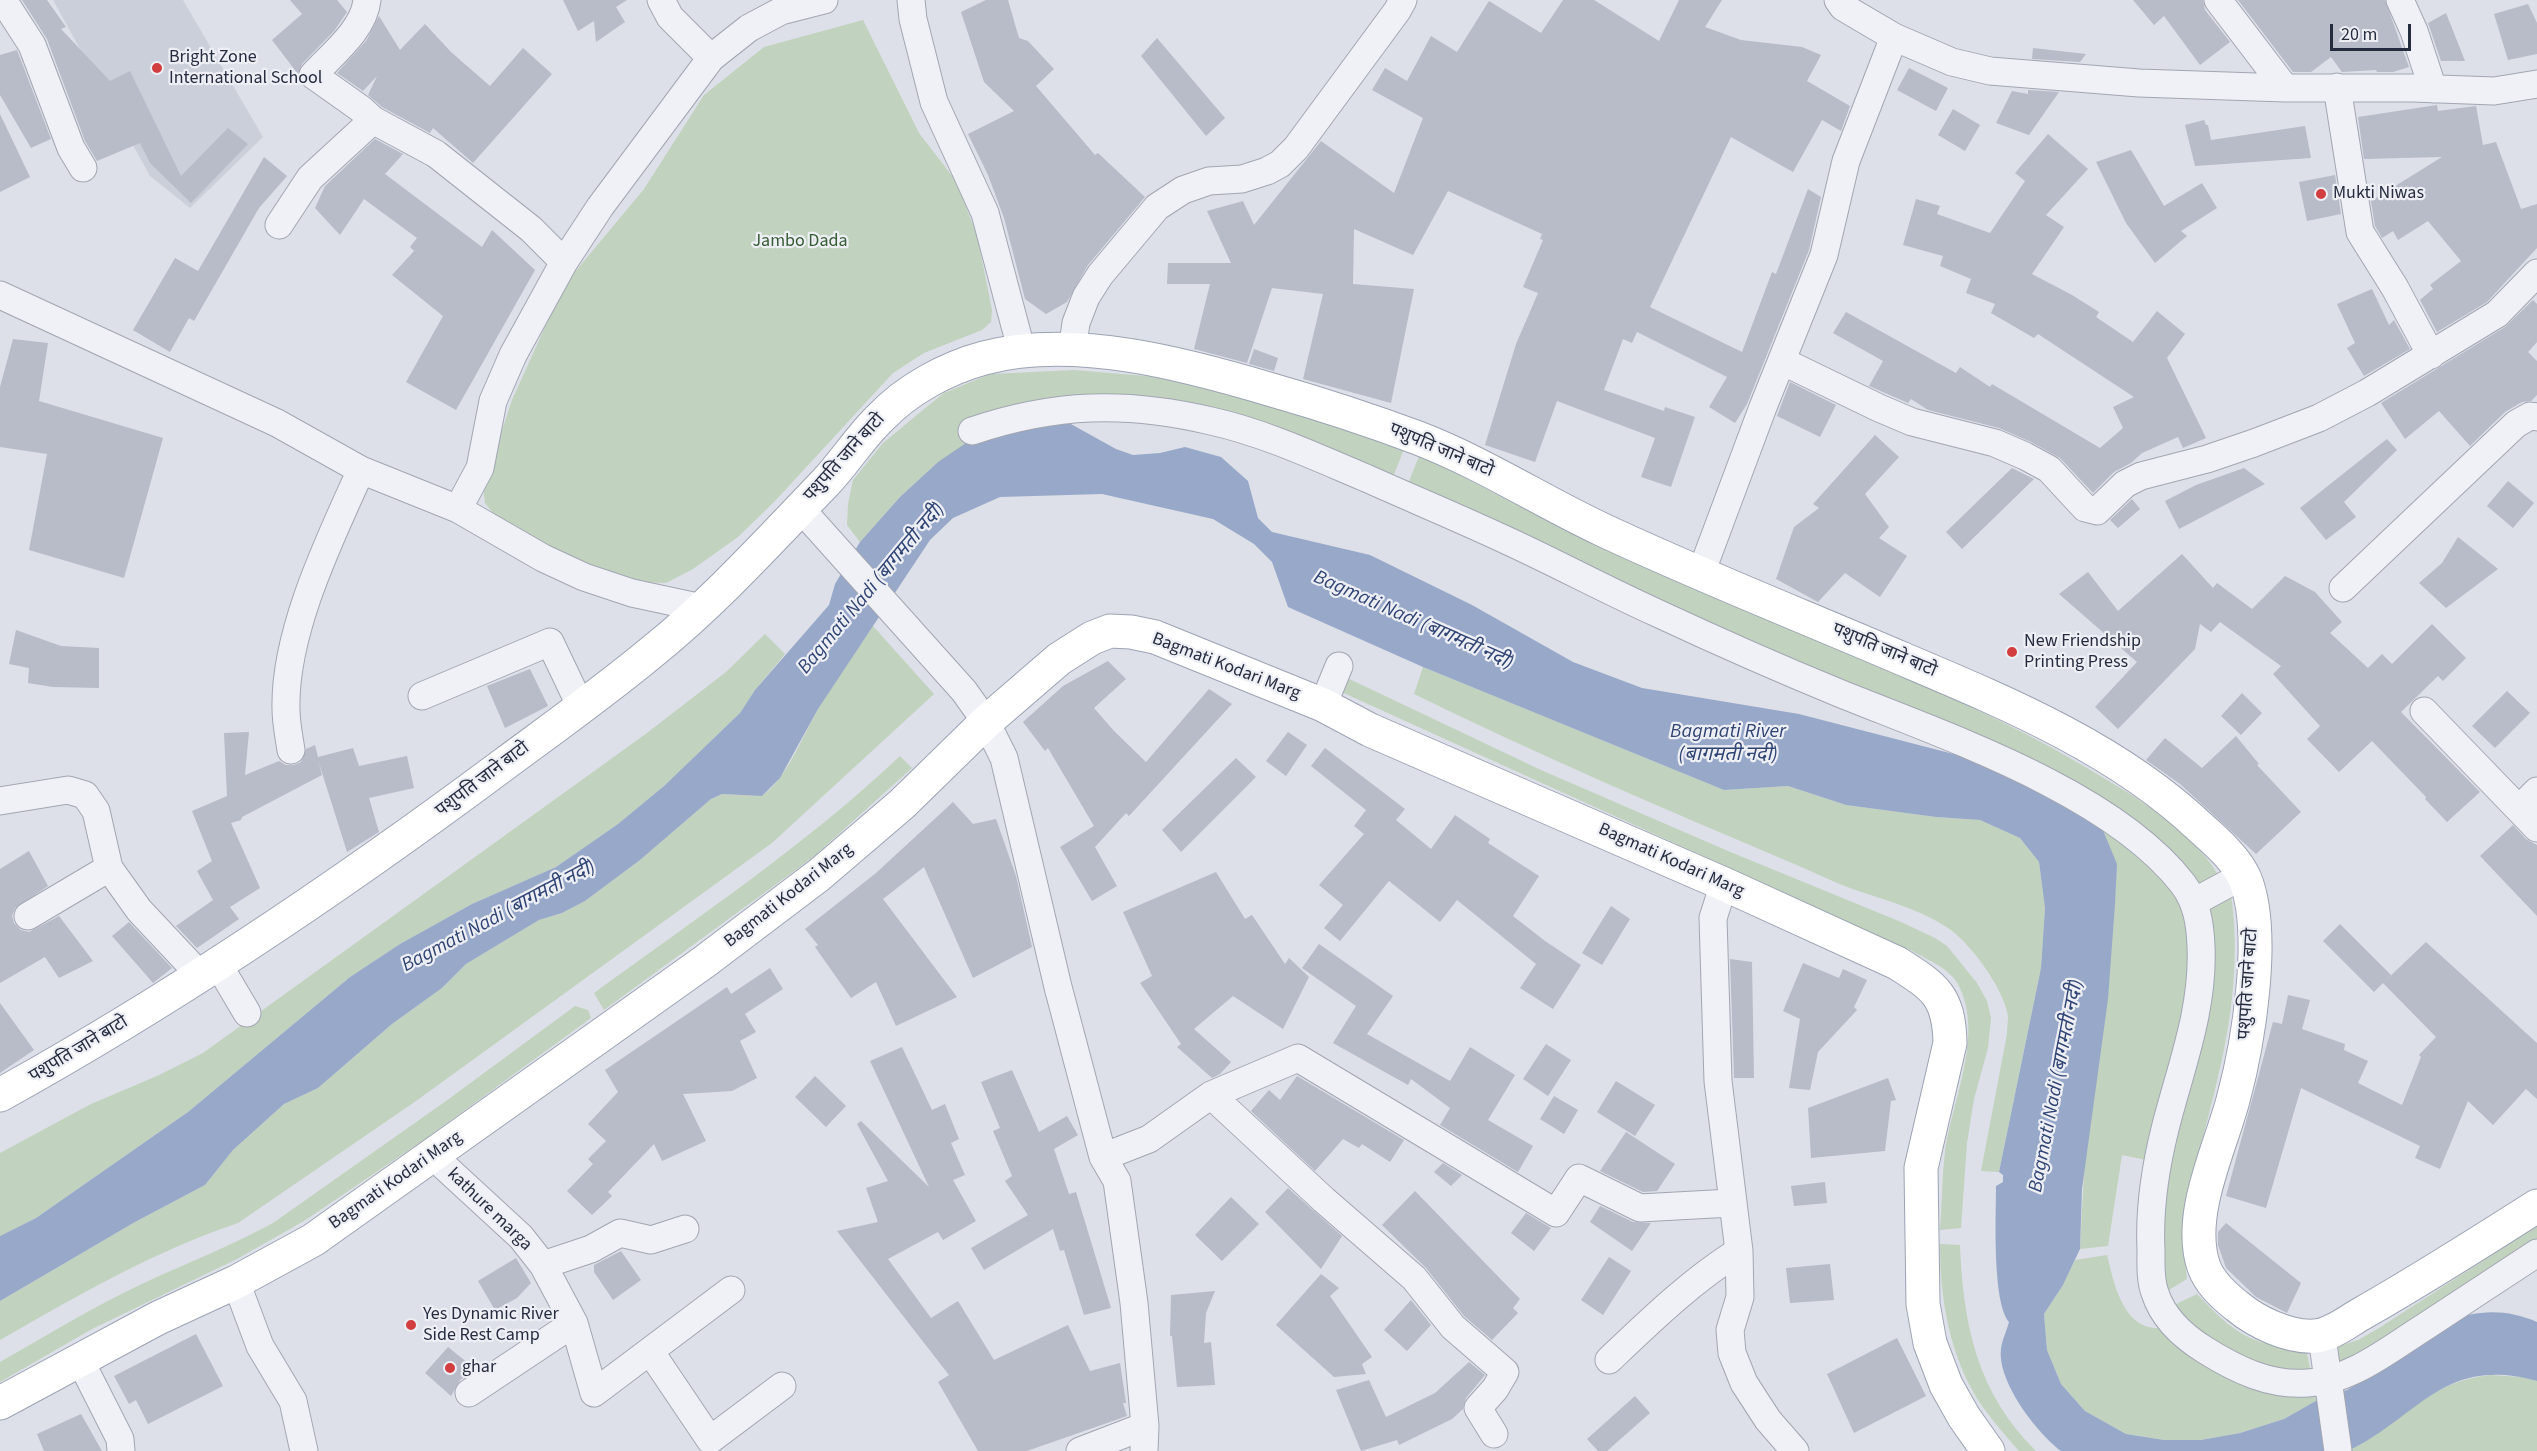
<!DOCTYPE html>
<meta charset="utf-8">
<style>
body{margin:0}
#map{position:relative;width:2537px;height:1451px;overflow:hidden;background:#dde0e8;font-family:"Source Sans 3",sans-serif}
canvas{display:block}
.scale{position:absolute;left:2330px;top:24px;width:81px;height:27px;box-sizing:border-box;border:3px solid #262c3f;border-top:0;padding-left:8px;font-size:18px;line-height:21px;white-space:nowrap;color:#262c3f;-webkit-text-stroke:4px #edeff5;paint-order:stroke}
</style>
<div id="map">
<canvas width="2537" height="1451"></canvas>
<div class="scale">20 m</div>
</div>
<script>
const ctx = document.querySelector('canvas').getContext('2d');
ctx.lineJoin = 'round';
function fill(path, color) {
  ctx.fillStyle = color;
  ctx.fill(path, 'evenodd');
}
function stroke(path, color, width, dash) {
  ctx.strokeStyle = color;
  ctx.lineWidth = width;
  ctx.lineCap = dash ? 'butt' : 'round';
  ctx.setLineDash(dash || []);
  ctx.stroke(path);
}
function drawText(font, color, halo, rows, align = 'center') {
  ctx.font = font + ' "Source Sans 3","Noto Sans Devanagari",sans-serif';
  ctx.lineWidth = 4.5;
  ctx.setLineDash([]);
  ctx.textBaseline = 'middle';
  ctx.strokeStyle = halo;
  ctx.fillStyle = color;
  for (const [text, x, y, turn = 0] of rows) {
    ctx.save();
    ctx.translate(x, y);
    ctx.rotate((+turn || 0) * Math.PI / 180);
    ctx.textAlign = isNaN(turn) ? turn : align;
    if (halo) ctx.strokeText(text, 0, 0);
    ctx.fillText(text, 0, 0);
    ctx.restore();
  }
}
fill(new Path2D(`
 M53 0H183L263 137 190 208 150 176Z`), '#cbcfda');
fill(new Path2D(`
 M863 20 919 133 956 181 977 235 992 310 991 322 982 330 924 353 893 373 775 501 738 537 693 569 666 583 633 582 599 575 500 522 485 503 483 488 512 400 564 285 644 189 704 95 764 47Z
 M1074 370 1170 378 1275 405 1404 449 1391 482 1251 434 1099 411 938 462 900 497 860 542 847 525 848 504 853 480 883 443 929 405 944 393 990 374Z
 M1419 456C1489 488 1555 527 1625 559 1787 632 1960 688 2112 783 2153 808 2198 837 2221 880L2199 890 2141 831 1406 489Z
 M873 626 934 694 772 843 416 1101 238 1223C154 1251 77 1296 0 1340V1301L135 1222 205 1185 233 1150 284 1104 318 1088 392 1024 442 988 466 964 539 920 562 913 585 901 640 860 711 799 722 794 762 796C788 776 801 739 817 711 834 682 854 654 873 626Z
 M765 634 785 654 755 690 740 713 664 786 618 824 556 867 472 904 400 944 350 977 188 1112 36 1218 0 1236V1153L91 1104 157 1076 203 1053 647 733 726 672Z
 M1423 667 1724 790 1788 786 1846 805 1936 817 1980 820 2020 838 2039 862 2045 908 2041 968 1999 1172 1981 1171 2007 1034C2007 1028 2008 1022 2008 1016 2004 989 1972 946 1951 930 1921 909 1884 900 1850 888 1831 881 1811 871 1792 863 1665 809 1538 755 1414 694Z
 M1343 676 1541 770 1728 851 1901 922 1935 938 1947 946 1977 983 1987 1001 1991 1018 1988 1048 1974 1099 1967 1143 1961 1228 1940 1230C1942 1204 1942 1177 1945 1152 1952 1100 1984 1036 1959 986 1951 969 1928 960 1912 951L1337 690Z
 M900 756 912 768 812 858 604 1010 594 993C698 917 806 845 900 756Z
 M2102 828 2150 862 2182 900 2192 937 2185 1017 2146 1160 2122 1155 2108 1246 2080 1249Z
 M2231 894C2241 963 2230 1031 2213 1098 2198 1158 2179 1217 2187 1279L2169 1290 2161 1288 2158 1243 2205 910Z
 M575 1006 588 1010 591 1018 425 1139 304 1221 237 1259 92 1329 0 1382V1362C48 1335 94 1306 144 1283 187 1263 231 1246 273 1223L446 1101Z
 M2537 1226V1246L2336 1369 2333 1348 2358 1340 2379 1328Z
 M1940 1244 1960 1245C1963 1324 1977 1393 2036 1451H2019C2005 1435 1990 1418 1978 1400 1949 1353 1940 1298 1940 1244Z
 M2107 1255C2114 1283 2123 1330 2160 1328 2191 1354 2224 1383 2264 1391 2283 1395 2302 1396 2321 1398L2284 1419 2240 1433 2201 1440H2164L2126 1434 2085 1411 2061 1384 2047 1350 2044 1314 2063 1285 2075 1260Z
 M2197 1294C2233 1332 2251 1347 2306 1348L2312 1378 2291 1376 2210 1345 2170 1307Z
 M2491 1375 2521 1377 2537 1381V1451H2348C2400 1425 2428 1380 2491 1375Z`), '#c1d2be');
fill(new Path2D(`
 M1060 418 1116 449 1133 455 1160 453 1185 447 1221 457 1248 481 1258 518 1272 532 1370 555 1472 605 1573 662 1642 688 1799 714 1965 757 1996 769 2102 828 2117 864 2115 904 2108 999 2082 1189 2080 1249 2063 1285 2044 1314 2047 1350 2061 1384 2085 1411 2126 1434 2164 1440H2201L2240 1433 2284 1419 2321 1398 2347 1390 2468 1315C2493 1310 2513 1312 2537 1322V1381C2444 1355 2420 1416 2348 1451H2061C2036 1432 1997 1381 2001 1349 2002 1340 2007 1330 2009 1322 1992 1302 1996 1215 1996 1186L2003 1182V1175L1999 1172 2041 968 2045 908 2039 862 2020 838 1980 820 1936 817 1846 805 1788 786 1724 790 1423 667 1288 607 1272 562 1254 544 1213 519 1102 494 1000 497 953 518 930 540 818 709 780 778 762 796 722 794 711 799 640 860 585 901 562 913 539 920 466 964 442 988 392 1024 318 1088 284 1104 233 1150 205 1185 135 1222 0 1301V1236L36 1218 188 1112 350 977 400 944 472 904 556 867 618 824 664 786 740 713 755 690 829 605 835 584 860 542 900 497 938 462 969 441Z`), '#97a8c9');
fill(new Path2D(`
 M22 0H47L66 27 61 29 110 81 130 71 181 176 228 128 248 144 191 203 150 163 140 143 97 161 85 141 47 39Z
 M290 0H337L347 12 334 31 302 64 298 74 272 40 302 14Z
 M563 0H627L616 7 625 22 596 42 594 21 578 31Z
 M986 0H1008L1019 38 1028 41 1054 69 1036 86 1095 155 1098 153 1145 197 1088 265 1067 302 1046 314 1025 299 1004 218 988 175 968 134 1014 111 984 82 961 12Z
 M1563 0H1594L1659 41 1679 0H1722L1705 27 1741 40 1802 47 1821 55 1807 81 1850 106 1841 131 1822 120 1793 172 1731 137 1650 307 1742 352 1772 272 1776 274 1808 189 1821 197 1809 250 1747 404 1735 423 1709 407 1727 377 1637 332 1632 343 1623 339 1604 390 1664 411 1665 407 1695 417 1671 487 1641 477 1655 438 1557 401 1535 462 1485 445 1516 344 1538 293 1523 287 1543 240 1540 239 1542 234 1448 191 1413 255 1354 229 1353 284 1414 289 1391 403 1303 379 1323 294 1272 288 1247 363 1194 349 1210 284H1167L1168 263H1231L1207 211 1243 201 1254 225 1321 141 1394 193 1423 118 1372 90 1385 68 1407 81 1431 36 1457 52 1489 1 1541 33Z
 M2133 0H2203L2205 10 2230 42 2200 65 2164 16 2154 25Z
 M2238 0H2385L2409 67 2393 72H2377L2376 70 2342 72 2331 57 2311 72H2293Z
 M2528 4 2537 23V54L2508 60 2494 14Z
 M2446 13 2465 61H2441L2428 23Z
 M379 16 400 50 425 24 451 52 490 86 523 48 552 74 473 163 433 128 430 133 382 107 368 95 377 76 363 91 337 73 366 41Z
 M1157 38 1225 118 1206 136 1141 56Z
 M2033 48 2086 54 2080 62 2032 59Z
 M17 50 51 139 31 148 0 95V55Z
 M1909 68 1948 88 1936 111 1897 90Z
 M2028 90 2059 92 2029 135 1996 123 2012 91 2028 94Z
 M2437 105 2438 111 2476 106 2483 145 2496 142 2521 209 2537 204V248L2487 302 2437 332 2420 300 2433 289 2430 285 2461 261 2428 221 2398 240 2393 231 2382 238 2375 226 2371 201 2442 157 2364 159 2358 117Z
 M1953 109 1980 125 1965 151 1938 135Z
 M0 114 30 177 0 192Z
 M2204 120 2206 125H2208L2211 140 2305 126 2311 158 2195 166 2185 125Z
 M2048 134 2088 169 2046 215 2064 227 2032 274 2072 295 2099 312 2096 317 2133 342 2157 311 2185 334 2167 358 2206 438 2183 448 2178 437 2142 453 2131 463 2114 472 2093 493 2060 458 2031 442 1999 428 1928 410 1911 399 1908 403 1869 386 1883 361 1833 333 1846 312 1956 373 1960 367 1990 387 1992 384 2100 448 2123 428 2113 407 2134 397 2038 334 2034 338 1991 313 1995 304 1966 293 1971 279 1940 266 1943 256 1903 245 1916 199 1940 206 1937 214 1990 233 2025 181 2015 173Z
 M375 139 403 154 385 174 482 247 492 230 535 270 456 410 406 382 443 316 392 275 414 251 410 247 417 238 364 199 340 235 315 208 325 186Z
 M2131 150 2164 206 2202 183 2217 208 2181 231 2187 236 2155 263 2126 223 2096 162Z
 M264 157 287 176 259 208 194 321 189 318 170 352 133 330 175 258 198 271Z
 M2335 175 2341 214 2307 221 2299 182Z
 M2372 289 2389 325 2394 320 2410 349 2364 376 2347 348 2355 343 2337 304Z
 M2533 300 2537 304V342L2528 352 2537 361V395L2531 401 2522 402 2505 412 2470 446 2439 411 2405 439 2381 403 2505 327Z
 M13 339 48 343 39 401 163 438 124 578 29 550 47 454 0 447V387Z
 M1254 349 1278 358 1274 371 1249 364Z
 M1790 382 1836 405 1820 437 1777 416Z
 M1875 435 1899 457 1865 494 1889 527 1879 538 1907 556 1880 597 1845 573 1818 602 1776 579 1794 527 1819 508 1813 504Z
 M2387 439 2397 450 2344 502 2356 517 2326 540 2300 508Z
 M2012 468 2034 479 1962 549 1946 532Z
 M2244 468 2265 484 2179 529 2165 501 2196 485Z
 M2508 481 2534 503 2513 528 2487 506Z
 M2132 499 2140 509 2118 528 2110 520Z
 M2458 537 2498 569 2446 608 2419 583 2442 563Z
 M2182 554 2213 588 2217 583 2252 609 2285 576 2315 592 2342 622 2330 633 2368 668 2382 654 2392 664 2432 624 2466 658 2443 681 2438 676 2401 712 2480 792 2447 822 2425 799 2426 797 2372 741 2339 772 2307 739 2320 726 2273 674 2281 666 2220 622 2211 632 2200 624 2195 649 2118 729 2095 707 2137 662 2059 594 2088 572 2118 611Z
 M16 630 61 646 99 648V688L53 687 28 683 29 668 9 664Z
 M1108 661 1126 679 1094 708 1114 731 1146 762 1209 689 1232 704 1129 816 1126 813 1095 847 1117 886 1092 901 1060 847 1094 826 1048 748 1045 751 1023 722 1063 686Z
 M530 669 548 706 505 728 487 686Z
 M2507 691 2530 713 2495 748 2472 726Z
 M2242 693 2262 713 2241 735 2221 716Z
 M249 732 245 775 279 761 286 765H294L301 762 306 749 315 745 318 757 353 748 359 766 407 756 414 788 369 798 379 832 347 852 318 760 322 775 242 817 241 820 231 823 260 888 230 907 239 919 197 948 176 926 213 900 197 871 212 861 192 811 227 796 224 733Z
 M1288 732 1307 745 1286 776 1266 761Z
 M2236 736 2259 764 2257 765 2301 812 2256 854 2180 784 2146 760 2165 738 2202 768Z
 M1325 748 1405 809 1396 820 1431 849 1455 815 1490 839 1488 843 1539 876 1513 916 1545 941 1581 965 1553 1009 1520 988 1536 964 1457 900 1440 922 1389 881 1340 941 1324 928 1343 905 1319 885 1364 834 1354 826 1366 810 1311 766Z
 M1236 758 1256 777 1181 852 1162 830Z
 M953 802 973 824 996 819 1016 876 1032 947 973 978 924 867 883 899 957 997 896 1026 876 982 851 998 815 947 818 945 805 929 876 873Z
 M2513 825 2526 839 2537 845V916L2480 856Z
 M29 851 48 886 15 908 12 916 14 923 21 930 29 932 59 916 93 961 59 978 45 957 0 983V869Z
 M1216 872 1245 919 1252 915 1285 964 1289 958 1309 977 1283 1029 1233 996 1194 1029 1231 1062 1220 1074 1212 1078 1177 1047 1181 1044 1140 983 1152 976 1123 912Z
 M1611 906 1630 919 1602 965 1582 953Z
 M129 922 172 968 153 983 112 936Z
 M2340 924 2391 975 2374 992 2323 941Z
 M2426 942 2537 1043V1099L2526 1089 2493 1125 2468 1101 2440 1169 2415 1158 2420 1146 2301 1088 2266 1208 2226 1196 2273 1022 2282 1024 2288 995 2310 1000 2302 1029 2345 1044 2344 1050 2368 1061 2358 1083 2402 1105 2421 1057 2419 1055 2436 1037 2383 983Z
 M1319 944 1393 996 1367 1034 1450 1081 1470 1047 1515 1075 1488 1120 1533 1146 1518 1172 1440 1125 1450 1108 1411 1079 1408 1085 1333 1043 1356 1006 1302 968Z
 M1730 959 1752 962 1754 1078H1734Z
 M1803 963 1839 978 1843 969 1867 980 1854 1007 1857 1010 1818 1052 1810 1090 1789 1088 1800 1019 1783 1011Z
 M770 968 783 989 745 1014 756 1032 740 1041 757 1078 732 1091 683 1094 706 1141 662 1161 654 1144 608 1192 612 1196 592 1215 567 1191 593 1164 588 1159 606 1141 588 1124 618 1092 605 1070 727 987 731 994Z
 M0 1003 34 1050 0 1073Z
 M1546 1044 1571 1060 1548 1096 1523 1079Z
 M902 1047 932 1110 945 1104 959 1139 951 1143 965 1175 953 1180 976 1221 943 1240 938 1232 888 1259 931 1318 958 1301 994 1360 1068 1325 1090 1371 1120 1363 1126 1403H1123L1127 1416 1027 1451H978L938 1382 949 1375 837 1231 878 1222 866 1188 888 1181 857 1124 861 1121 929 1187 870 1061Z
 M1012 1070 1039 1132 1067 1116 1078 1135 1054 1149 1069 1194 1076 1192 1111 1308 1084 1315 1064 1250 1060 1251 1053 1229 984 1270 971 1248 1028 1215 1005 1181 1012 1176 993 1131 1000 1128 981 1082Z
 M815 1076 846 1106 826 1127 795 1097Z
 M1297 1076 1404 1140 1390 1162 1362 1144 1359 1148 1343 1139 1315 1171 1251 1111 1269 1090 1280 1100Z
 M1888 1078 1896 1100 1891 1101 1885 1151 1811 1158 1808 1108Z
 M1616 1081 1655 1105 1635 1136 1597 1112Z
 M1554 1096 1578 1110 1564 1134 1540 1119Z
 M1626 1132 1675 1164 1657 1191 1643 1192 1600 1171Z
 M1443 1163 1462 1175 1451 1186 1434 1172Z
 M1825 1182 1827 1203 1794 1206 1791 1186Z
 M1288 1188 1342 1236 1321 1269 1265 1212Z
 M1415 1191 1520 1299 1513 1308 1518 1313 1492 1340 1464 1316 1426 1268 1382 1225Z
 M1231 1197 1259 1224 1222 1261 1195 1235Z
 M1600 1206 1633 1222 1651 1223 1632 1251 1590 1222Z
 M1526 1213 1551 1228 1534 1251 1511 1233Z
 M2226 1223 2301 1283 2287 1313 2256 1297 2226 1268 2218 1245V1232Z
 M621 1251 641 1280 613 1300 594 1272V1265Z
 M1609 1257 1631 1271 1603 1315 1581 1300Z
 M516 1258 531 1283 517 1298 495 1310 478 1281Z
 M1830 1264 1834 1300 1790 1303 1786 1268Z
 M1321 1274 1339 1288 1330 1296 1372 1357 1362 1364 1366 1374 1334 1377 1276 1325Z
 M1215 1291 1206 1313 1204 1343 1211 1342 1215 1385 1177 1387 1172 1336H1170L1171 1295Z
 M1411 1300 1431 1325 1407 1351 1384 1330Z
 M196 1334 223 1386 148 1424 136 1400 129 1404 114 1376Z
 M1897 1338 1926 1396 1854 1433 1827 1374Z
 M448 1347 468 1363 467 1365 473 1371 460 1380 451 1396 425 1373Z
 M1469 1362 1485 1375 1466 1398 1463 1409 1452 1419 1399 1445 1397 1440 1361 1451 1336 1390 1369 1380 1386 1417 1435 1393Z
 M1635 1396 1650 1413 1607 1451H1598L1587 1439Z
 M81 1414 102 1451H44L37 1434Z`), '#b8bbc8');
const minor = new Path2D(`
 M3 0 32 45 71 148 83 168
 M367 0C364 30 332 54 313 75L361 109 373 120 436 154 531 229 564 262
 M661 0 670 17 711 58
 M911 0 913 19 934 102 985 213 1022 352
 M1838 0 1843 7 1894 37 1952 62 1990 71 2139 83 2285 88H2413L2494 91 2537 84
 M2218 0 2285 88
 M2400 0 2414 31 2433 89
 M2337 87 2360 232 2395 288 2431 355
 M279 225 310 178 373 120
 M0 295 277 423 361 470 458 509 543 558 584 577 632 593 702 608
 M1072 351 1076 323 1086 297 1100 275 1157 207 1183 190 1209 181 1242 179 1267 171 1280 164 1296 148 1397 11 1403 0
 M1782 361 1879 408 1912 422 1995 443 2025 456 2049 469 2085 508 2097 511 2125 484 2141 476 2207 459 2254 443 2319 418 2367 393 2497 314 2537 273
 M972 431C1055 403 1126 401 1211 421 1265 433 1316 457 1366 478 1413 499 1461 519 1508 541 1558 564 1606 590 1657 613 1717 641 1778 668 1839 693 1945 736 2112 792 2183 884 2197 903 2200 923 2201 946 2204 1010 2180 1069 2165 1129 2155 1169 2149 1209 2151 1250 2151 1264 2150 1280 2155 1293 2163 1318 2184 1337 2205 1350 2237 1370 2270 1386 2308 1383 2351 1381 2391 1348 2426 1326 2463 1302 2500 1277 2537 1253
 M800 508 964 691 986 722 1004 758 1058 987 1103 1157 1117 1181 1134 1303 1145 1426 1144 1451
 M458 509 480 468 493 401 513 355 564 262 600 207 711 58 749 28 781 11 824 0
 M1701 573 1763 407 1824 255 1846 161 1894 37
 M2343 588 2516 424 2530 416 2537 417
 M422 696 550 642 581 707
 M1323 705 1339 666
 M2424 711 2537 828
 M291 750C289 737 286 723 286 709 284 632 330 539 361 470
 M0 801 68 790 85 795 96 811 109 868 139 910 200 975
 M2519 809 2537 791
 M1724 884 1713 918 1718 1081 1739 1251 1740 1297 1730 1330 1732 1353 1744 1383 1768 1420 1795 1451
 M2194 902 2244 875
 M28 916 109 868
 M218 964 247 1013
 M1211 1095 1298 1058 1556 1213 1579 1178 1640 1208 1731 1203
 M433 1156 521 1237 543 1265 574 1323 469 1393
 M1103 1157 1149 1139 1211 1095 1324 1200 1414 1278 1453 1327 1505 1372 1495 1389 1478 1408 1494 1434
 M543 1265 591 1249 620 1233 651 1240 685 1229
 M236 1282 260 1346 293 1401 304 1451
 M574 1323 594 1393 731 1290
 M2322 1337 2338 1451
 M650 1351 710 1440 782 1386
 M80 1360 120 1439 121 1451
 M1609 1360C1650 1321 1691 1281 1739 1251
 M1080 1451 1145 1426`);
const major = new Path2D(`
 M0 1095C175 998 342 885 503 765 553 728 605 691 653 651 715 601 770 540 825 483 845 462 860 437 881 417 908 389 947 368 984 358 1074 334 1185 364 1272 390 1321 404 1370 420 1418 438 1483 463 1541 501 1603 530 1701 576 1803 616 1903 659 2007 703 2118 749 2201 828 2217 842 2237 860 2245 879 2267 933 2248 1045 2233 1100 2220 1149 2186 1216 2204 1267 2210 1283 2223 1295 2237 1306 2256 1322 2289 1338 2315 1336 2331 1335 2347 1322 2361 1314 2421 1280 2479 1243 2537 1206
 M0 1403 158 1318 236 1282 313 1240 704 962 819 875 902 804 986 722 1059 659 1092 638 1110 631 1131 632 1155 637 1323 705 1370 730 1724 884 1897 963C1935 987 1949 996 1950 1043L1921 1168 1923 1304 1930 1343 1946 1385 1964 1417 1988 1451`);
stroke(minor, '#a2a6b2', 29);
stroke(major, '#9ca3b4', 35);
stroke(minor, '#f0f1f6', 27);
stroke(major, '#fff', 33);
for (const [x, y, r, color] of [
 [157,68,6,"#d23e3f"],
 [2321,194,6,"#d23e3f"],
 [2012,652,6,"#d23e3f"],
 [411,1325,6,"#d23e3f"],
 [450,1368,6,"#d23e3f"]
]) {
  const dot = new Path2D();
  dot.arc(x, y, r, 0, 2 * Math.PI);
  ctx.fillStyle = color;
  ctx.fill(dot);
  stroke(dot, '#edeff5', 2);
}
drawText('18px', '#262c3f', '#edeff5', [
 ["Bright Zone",169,58],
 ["International School",169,79],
 ["Mukti Niwas",2333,194],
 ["New Friendship",2024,642],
 ["Printing Press",2024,663],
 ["Yes Dynamic River",423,1315],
 ["Side Rest Camp",423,1336],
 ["ghar",462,1368]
], 'left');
drawText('18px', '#355b33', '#edeff5', [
 ["Jambo Dada",800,242]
]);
drawText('18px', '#262c3f', '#edeff5', [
 ["पशुपति जाने बाटो",1441,451,23],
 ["पशुपति जाने बाटो",845,458,-48],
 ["पशुपति जाने बाटो",1884,651,23],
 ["Bagmati Kodari Marg",1226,667,21],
 ["पशुपति जाने बाटो",483,780,-37],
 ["Bagmati Kodari Marg",1671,861,24],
 ["Bagmati Kodari Marg",789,896,-38],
 ["पशुपति जाने बाटो",2249,984,-86],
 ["पशुपति जाने बाटो",79,1050,-31],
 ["Bagmati Kodari Marg",396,1181,-35],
 ["kathure marga",489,1210,44]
]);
drawText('italic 20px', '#304474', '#edeff5', [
 ["Bagmati Nadi (बागमती नदी)",872,589,-50],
 ["Bagmati Nadi (बागमती नदी)",1413,621,24],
 ["Bagmati River",1728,733],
 ["(बागमती नदी)",1728,756],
 ["Bagmati Nadi (बागमती नदी)",499,917,-28],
 ["Bagmati Nadi (बागमती नदी)",2057,1086,-79]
]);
</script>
